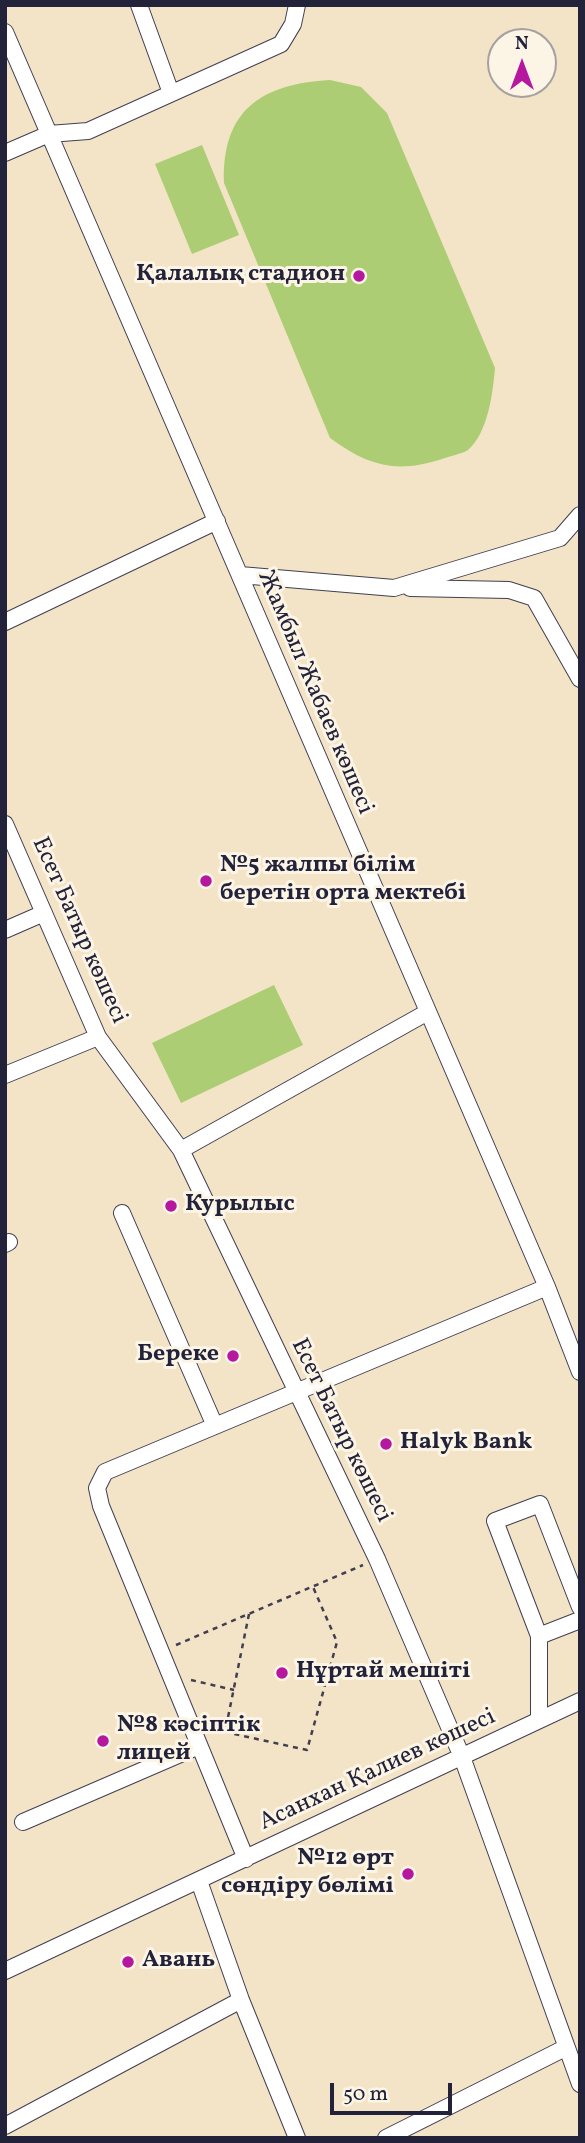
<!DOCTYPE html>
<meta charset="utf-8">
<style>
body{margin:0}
#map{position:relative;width:585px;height:2143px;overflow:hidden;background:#f3e4c7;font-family:Vollkorn,serif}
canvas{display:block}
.frame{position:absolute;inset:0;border:7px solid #22223b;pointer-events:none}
.north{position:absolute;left:487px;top:28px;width:70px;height:70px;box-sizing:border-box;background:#fcf5e5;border:2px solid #a5a1a1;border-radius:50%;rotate:0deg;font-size:19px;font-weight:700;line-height:28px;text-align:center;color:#22223b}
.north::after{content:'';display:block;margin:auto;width:24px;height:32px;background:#b5179e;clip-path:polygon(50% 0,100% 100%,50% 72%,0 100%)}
.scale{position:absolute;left:330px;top:2083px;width:122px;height:32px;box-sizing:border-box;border:4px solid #22223b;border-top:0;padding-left:9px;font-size:21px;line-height:24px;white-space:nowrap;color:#22223b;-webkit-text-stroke:5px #fcf5e5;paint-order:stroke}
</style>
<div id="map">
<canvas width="585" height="2143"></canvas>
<div class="frame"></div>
<div class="north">N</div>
<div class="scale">50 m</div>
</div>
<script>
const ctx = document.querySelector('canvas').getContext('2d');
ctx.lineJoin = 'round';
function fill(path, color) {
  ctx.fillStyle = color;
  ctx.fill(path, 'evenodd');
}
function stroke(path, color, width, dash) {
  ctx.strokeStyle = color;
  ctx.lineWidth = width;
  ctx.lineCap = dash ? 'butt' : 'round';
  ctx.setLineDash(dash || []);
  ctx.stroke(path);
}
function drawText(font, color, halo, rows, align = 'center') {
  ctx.font = font + ' Vollkorn,serif';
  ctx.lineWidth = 6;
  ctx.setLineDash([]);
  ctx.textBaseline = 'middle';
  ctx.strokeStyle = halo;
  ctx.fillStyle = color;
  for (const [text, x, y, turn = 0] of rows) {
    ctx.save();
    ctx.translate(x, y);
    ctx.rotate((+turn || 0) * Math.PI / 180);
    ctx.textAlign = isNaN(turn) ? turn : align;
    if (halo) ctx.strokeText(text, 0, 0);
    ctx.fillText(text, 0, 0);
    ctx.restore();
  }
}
fill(new Path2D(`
 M330 80 361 87 387 113 495 368C493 392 488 433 468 450 462 454 449 456 442 459 396 474 368 466 330 438L224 183C222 110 261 84 330 80Z
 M202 145 239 235 192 254 155 164Z
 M274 985 303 1045 181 1103 152 1043Z`), '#adcd74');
const minor = new Path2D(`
 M139 5 171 93
 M5 32 547 1287 580 1372
 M5 153 49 134 88 131 281 44 293 24 297 5
 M240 575 394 588 560 538 580 515
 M410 588 509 590 534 598 580 679
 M5 622 217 521
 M5 824 98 1037 181 1150 377 1559 462 1757 580 2084
 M5 930 44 913
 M5 1075 98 1037
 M181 1150 426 1013
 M122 1213 215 1426
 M5 1244 9 1242
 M539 1636 580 1620
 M539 1720V1636L495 1521 540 1504 580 1607
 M23 1822 199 1746
 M246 1859 101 1506 97 1488 105 1472 547 1287
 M199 1881 241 2000 297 2138
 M5 1971 580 1701
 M5 2126 241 2000
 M386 2138 565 2048`);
stroke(minor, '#413f50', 18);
stroke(new Path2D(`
 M249 1614 225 1732 307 1750 337 1642 313 1587
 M176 1645 363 1565
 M191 1680 234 1690`), '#413f50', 2.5, [5, 5]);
stroke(minor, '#fff', 16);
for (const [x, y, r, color] of [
 [359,276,7,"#b5179e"],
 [206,881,7,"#b5179e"],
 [171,1206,7,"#b5179e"],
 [233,1356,7,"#b5179e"],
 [386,1444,7,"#b5179e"],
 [282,1673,7,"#b5179e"],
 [103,1741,7,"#b5179e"],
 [408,1874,7,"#b5179e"],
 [128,1962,7,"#b5179e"]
]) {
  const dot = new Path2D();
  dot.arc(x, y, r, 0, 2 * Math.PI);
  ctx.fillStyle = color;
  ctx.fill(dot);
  stroke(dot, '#fcf5e5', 2.5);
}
drawText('bold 24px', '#22223b', '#fcf5e5', [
 ["Қалалық стадион",345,276,"right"],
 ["№5 жалпы білім",220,867],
 ["беретін орта мектебі",220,895],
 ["Курылыс",185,1206],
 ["Береке",219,1356,"right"],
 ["Halyk Bank",400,1444],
 ["Нұртай мешіті",296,1673],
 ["№8 кәсіптік",117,1727],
 ["лицей",117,1755],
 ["№12 өрт",394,1860,"right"],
 ["сөндіру бөлімі",394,1888,"right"],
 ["Авань",142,1962]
], 'left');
drawText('24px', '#22223b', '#fcf5e5', [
 ["Жамбыл Жабаев көшесі",314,693,67],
 ["Есет Батыр көшесі",78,931,66],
 ["Есет Батыр көшесі",340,1431,64],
 ["Асанхан Қалиев көшесі",378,1771,-25]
]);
</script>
